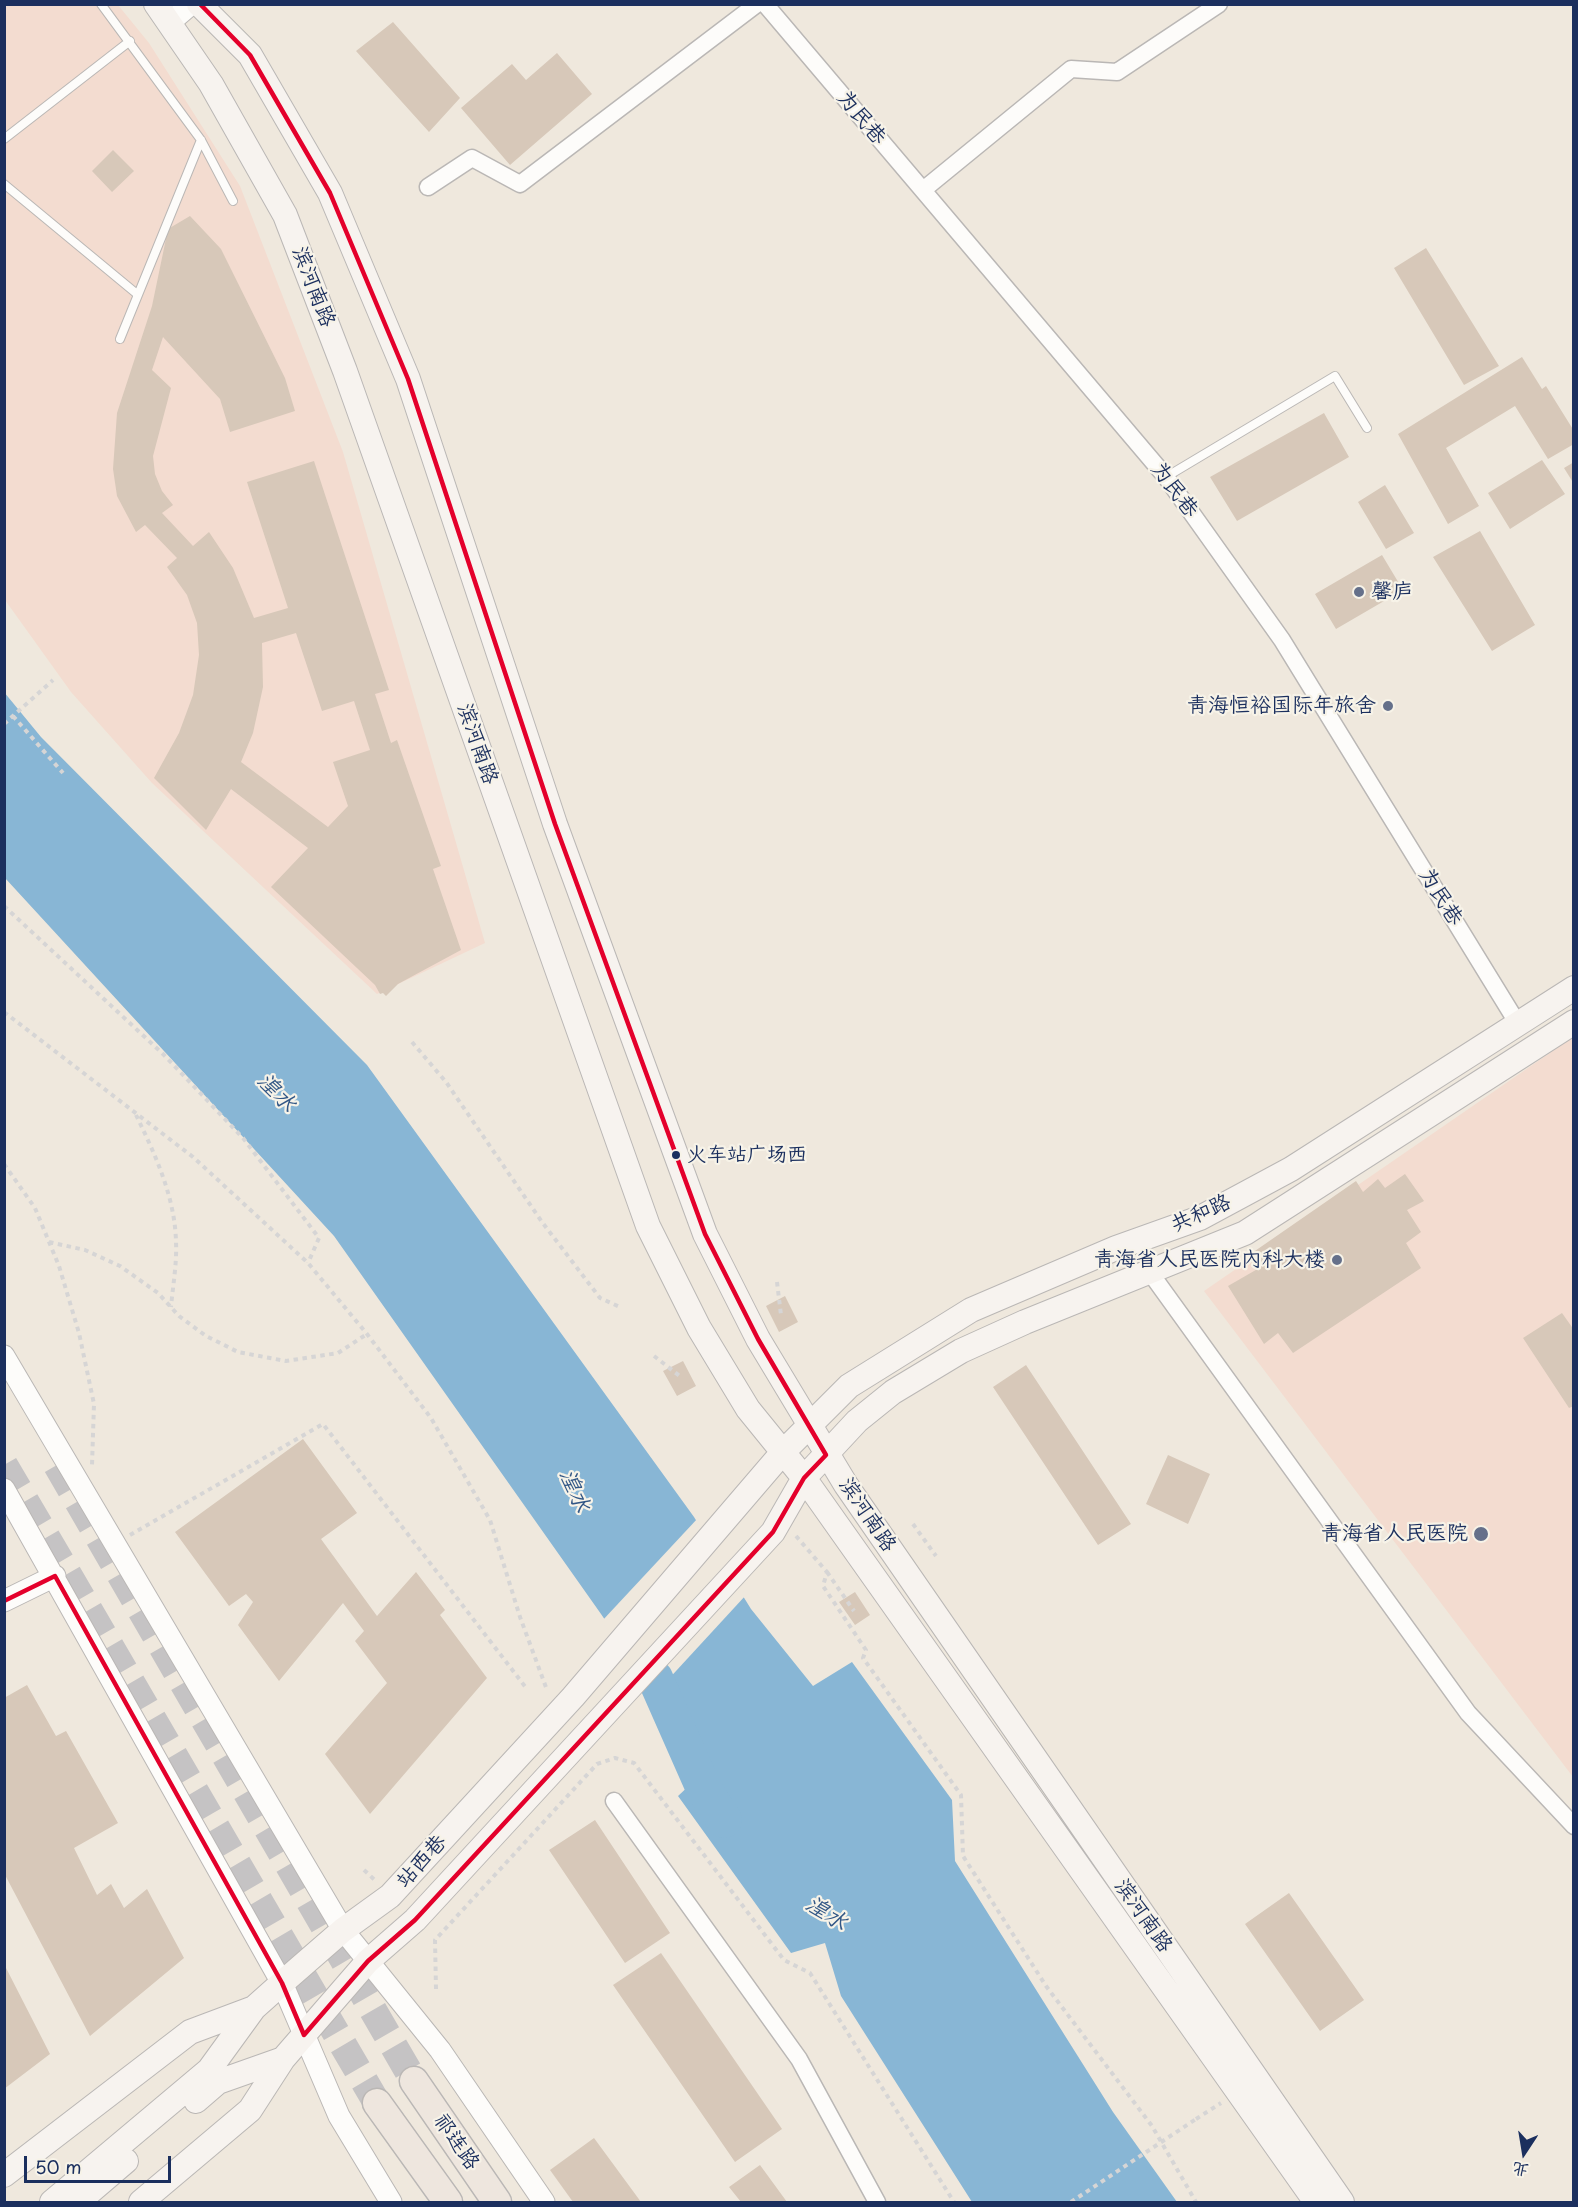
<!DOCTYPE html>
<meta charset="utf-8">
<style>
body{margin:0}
#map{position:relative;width:1578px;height:2207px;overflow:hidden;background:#efe8dd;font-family:"Playpen Sans","LXGW WenKai TC",sans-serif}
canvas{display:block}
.frame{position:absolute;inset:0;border:6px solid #1b2f5e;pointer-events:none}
.north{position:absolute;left:1494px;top:2123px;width:60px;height:60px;-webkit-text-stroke:4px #f7f3e8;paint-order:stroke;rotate:192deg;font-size:16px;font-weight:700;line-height:24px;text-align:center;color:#1b2f5e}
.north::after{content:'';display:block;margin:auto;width:21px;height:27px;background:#1b2f5e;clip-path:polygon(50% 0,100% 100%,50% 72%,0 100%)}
.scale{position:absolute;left:24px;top:2156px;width:147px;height:27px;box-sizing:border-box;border:3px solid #1b2f5e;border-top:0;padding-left:8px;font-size:18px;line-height:21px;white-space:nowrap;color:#1b2f5e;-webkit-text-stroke:4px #f7f3e8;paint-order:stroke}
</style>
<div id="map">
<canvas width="1578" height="2207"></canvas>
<div class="frame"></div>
<div class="north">北</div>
<div class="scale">50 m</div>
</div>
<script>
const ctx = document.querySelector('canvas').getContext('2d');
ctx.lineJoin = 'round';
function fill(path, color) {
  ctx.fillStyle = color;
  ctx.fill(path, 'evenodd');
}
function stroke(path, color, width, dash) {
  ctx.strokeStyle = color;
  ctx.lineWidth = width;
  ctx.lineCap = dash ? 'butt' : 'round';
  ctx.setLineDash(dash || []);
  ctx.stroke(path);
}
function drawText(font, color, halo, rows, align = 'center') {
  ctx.font = font + ' "Playpen Sans","LXGW WenKai TC",sans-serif';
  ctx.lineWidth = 4.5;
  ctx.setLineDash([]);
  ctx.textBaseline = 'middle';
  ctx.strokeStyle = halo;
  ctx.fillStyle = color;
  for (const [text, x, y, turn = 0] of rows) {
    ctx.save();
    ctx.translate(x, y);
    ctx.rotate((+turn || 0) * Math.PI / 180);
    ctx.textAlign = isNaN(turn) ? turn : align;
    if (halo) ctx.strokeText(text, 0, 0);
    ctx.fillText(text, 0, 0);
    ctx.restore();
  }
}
fill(new Path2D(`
 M4 5H118L149 43 240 186 343 452 485 943 377 994 152 783 71 692 5 600Z
 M1573 1037V1777L1204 1291Z`), '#f3dcd0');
fill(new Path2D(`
 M4 692 41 737 367 1065 694 1517 751 1609 813 1686 852 1662 952 1800 955 1861 1113 2112 1177 2202H972L841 1996 825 1943 791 1953 678 1796 707 1769 601 1614 334 1236 5 878Z`), '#88b6d5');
fill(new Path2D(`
 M698 1518 746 1595 653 1696 602 1621Z`), '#efe8dd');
stroke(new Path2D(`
 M655 1678 704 1789 724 1820`), '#88b6d5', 36);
fill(new Path2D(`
 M393 22 460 98 429 132 356 51Z
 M557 53 592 94 510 165 461 108 512 64 526 80Z
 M113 150 134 171 112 192 92 171Z
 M190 216 221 249 285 378 295 411 230 432 220 399 163 337 152 370 171 388 153 456 155 474 162 491 173 505 162 513 193 546 209 532 233 568 254 618 288 608 247 482 314 461 389 690 375 694 391 743 397 740 441 866 433 869 461 950 398 984 386 996 383 993 380 994 375 985 271 887 308 848 231 789 206 830 154 778 179 733 193 695 199 655 197 623 187 595 167 567 177 558 145 525 136 532 117 496 113 469 117 413 152 306 168 229ZM296 633 322 711 354 701 370 750 333 762 348 806 328 827 241 762 253 733 263 687 262 643Z
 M1426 248 1499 366 1464 385 1394 268Z
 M1522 357 1542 389 1546 386 1574 431V444L1548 459 1515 406 1446 448 1479 506 1448 524 1398 434Z
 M1324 413 1349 457 1237 521 1210 477Z
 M1542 460 1565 494 1510 529 1488 493Z
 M1574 462V484L1564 468Z
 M1385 485 1414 533 1386 549 1358 502Z
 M1480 531 1535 625 1492 651 1433 557Z
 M1382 555 1403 590 1336 629 1315 594Z
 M1405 1174 1424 1201 1407 1210 1421 1232 1406 1243 1421 1268 1293 1353 1278 1333 1264 1344 1228 1286 1261 1267 1252 1253 1356 1181 1363 1192 1378 1179 1385 1188Z
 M785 1296 798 1322 779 1332 766 1306Z
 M1562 1313 1574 1330V1406L1569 1408 1523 1338Z
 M683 1361 696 1386 677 1396 663 1371Z
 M1026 1365 1131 1524 1098 1545 993 1387Z
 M303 1439 357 1513 321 1539 377 1616 416 1572 445 1610 440 1615 487 1678 370 1814 325 1754 387 1683 355 1641 364 1631 343 1603 279 1681 238 1625 253 1602 246 1594 229 1606 175 1532Z
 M1168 1455 1210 1474 1188 1524 1146 1504Z
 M855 1592 870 1615 855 1625 839 1602Z
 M27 1685 56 1736 66 1731 118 1823 74 1848 97 1895 111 1884 124 1908 147 1889 184 1958 90 2036 4 1873V1698Z
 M595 1820 670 1933 625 1963 549 1850Z
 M1289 1893 1364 2000 1320 2031 1245 1924Z
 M661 1953 782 2129 735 2162 613 1985Z
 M4 1964 50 2054 4 2089Z
 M594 2138 641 2202H573L550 2170Z
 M760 2165 787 2202H741L729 2187Z`), '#d7c8b9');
stroke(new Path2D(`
 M4 1465 377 2103
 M57 1465 414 2081`), '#c5c3c4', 28, [28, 14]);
const service = new Path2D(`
 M101 4 201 140 233 201
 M4 139 130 41
 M4 184 137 294
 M120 339 201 140
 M1166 477 1335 376 1367 428`);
const minor = new Path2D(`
 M765 4 1166 477 1282 640 1518 1024
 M428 187 472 158 520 184 757 4
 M923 190 1071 69 1117 72 1219 4
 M1149 1271 1468 1713 1574 1826
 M614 1801 799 2059 877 2202`);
const tertiary = new Path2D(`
 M169 23 191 4
 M4 1356 343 1930 440 2050 544 2202
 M4 1489 282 1983 339 2116 391 2202
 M4 1601 55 1576`);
const secondary = new Path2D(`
 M156 4 211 84 285 215 345 371 648 1226 699 1328 748 1409 804 1478 1316 2202
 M199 4 250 55 330 193 408 379 555 824 705 1234 758 1339 846 1485 1342 2202
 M196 2101 218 2082 283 2059 368 1961 415 1920 773 1532 804 1478 857 1421 893 1392 961 1351 1025 1322 1245 1233 1574 1022
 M4 2175 190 2032 254 2008
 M52 2202 209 2070 254 2008 282 1983 343 1930 390 1896 573 1697 783 1452 849 1386 971 1310 1116 1248 1200 1218 1291 1169 1574 988
 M78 2202 126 2161
 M141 2202 250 2110 283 2059`);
const trunk = new Path2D(`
 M414 2081 497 2202
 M377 2103 448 2202`);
stroke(service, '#bab7b5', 10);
stroke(minor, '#bab7b5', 19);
stroke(tertiary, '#bab7b5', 23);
stroke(secondary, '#bab7b5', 26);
stroke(trunk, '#bab7b5', 31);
stroke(new Path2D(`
 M13 716 63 773
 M4 724 53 680
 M4 906 163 1054 243 1138 319 1238 308 1263
 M4 1012 193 1157 308 1263 367 1334 431 1418 490 1520 520 1617 547 1690
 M412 1042 446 1082 542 1222 600 1298 620 1307
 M136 1115C155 1154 175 1197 176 1242 177 1263 173 1285 171 1307
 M4 1164 35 1208 59 1266 79 1333 94 1404 92 1465
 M49 1242 85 1250 120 1266 158 1293 179 1316 206 1336 238 1352 286 1361 338 1353 367 1334
 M777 1282 781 1315
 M654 1356 681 1377
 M913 1524 936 1556
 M130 1535 323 1424 527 1689
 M796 1536 827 1572 823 1586 866 1650 863 1658 961 1795 963 1856 1046 1986 1152 2126 1196 2202
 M827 1572 854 1611
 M364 1870 377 1882
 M436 1989 435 1940 597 1764 615 1758 634 1763 784 1960 810 1973 954 2202
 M1196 2119 1221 2103`), '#d6d5d5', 4, [4.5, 4.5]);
stroke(service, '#fdfcfa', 8);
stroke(minor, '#fdfcfa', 16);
stroke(tertiary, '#fdfcfa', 21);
stroke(secondary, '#f7f3ef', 24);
stroke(trunk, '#eee6de', 28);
stroke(new Path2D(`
 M1071 2202 1196 2119`), '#d6d5d5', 4, [4.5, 4.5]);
stroke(new Path2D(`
 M4 1601 55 1576 282 1983 304 2035 368 1961 415 1920 773 1532 804 1478 826 1455 758 1339 705 1234 555 824 408 379 330 193 250 55 200 4`), '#e4002b', 4.5);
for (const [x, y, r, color] of [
 [1359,592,6,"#65708a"],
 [1388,706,6,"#65708a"],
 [676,1155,5,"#1b2f5e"],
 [1337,1260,6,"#65708a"],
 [1481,1534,8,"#65708a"]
]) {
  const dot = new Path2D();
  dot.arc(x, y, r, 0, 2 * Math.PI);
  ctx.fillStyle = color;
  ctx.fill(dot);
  stroke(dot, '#f7f3e8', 2);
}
drawText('20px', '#1b2f5e', '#f7f3e8', [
 ["火车站广场西",687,1155]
], 'left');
drawText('21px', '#1b2f5e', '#f7f3e8', [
 ["为民巷",861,118,50],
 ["滨河南路",313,287,69],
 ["为民巷",1174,490,53],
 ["滨河南路",477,744,71],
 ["为民巷",1440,897,58],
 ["共和路",1201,1214,-24],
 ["滨河南路",867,1515,56],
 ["站西巷",422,1862,-48],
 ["滨河南路",1143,1916,55],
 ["祁连路",456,2142,55]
]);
drawText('21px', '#1b2f5e', '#f7f3e8', [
 ["馨庐",1371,592,"left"],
 ["青海恒裕国际年旅舍",1376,706],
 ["青海省人民医院内科大楼",1325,1260],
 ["青海省人民医院",1468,1534]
], 'right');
drawText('italic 22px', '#325786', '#f7f3e8', [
 ["湟水",276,1093,46],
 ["湟水",574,1491,66],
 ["湟水",826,1914,32]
]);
</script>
